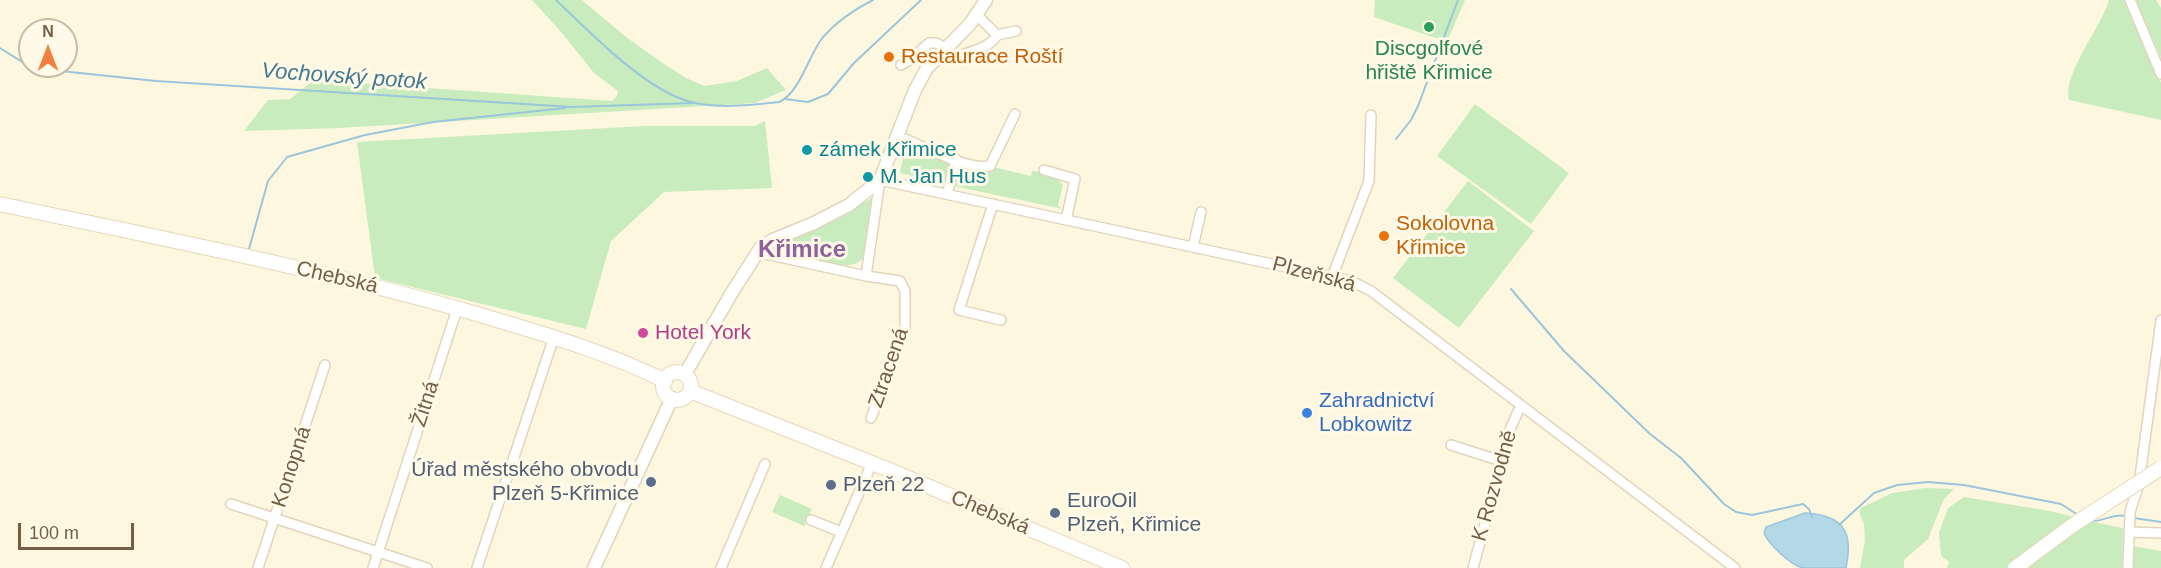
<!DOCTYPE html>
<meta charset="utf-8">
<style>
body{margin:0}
#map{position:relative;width:2161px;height:568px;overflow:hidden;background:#fef7e0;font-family:Helvetica,sans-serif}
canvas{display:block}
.north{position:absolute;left:18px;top:18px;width:60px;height:60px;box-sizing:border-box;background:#fff9e7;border:2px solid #c8bba7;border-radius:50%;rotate:0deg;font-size:16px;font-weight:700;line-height:24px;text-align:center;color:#765e46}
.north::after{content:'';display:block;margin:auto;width:21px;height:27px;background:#f0813c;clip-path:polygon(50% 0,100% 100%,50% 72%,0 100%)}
.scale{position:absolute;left:18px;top:523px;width:116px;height:27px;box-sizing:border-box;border:3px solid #765e46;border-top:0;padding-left:8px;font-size:18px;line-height:21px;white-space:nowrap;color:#765e46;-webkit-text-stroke:4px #fff9e7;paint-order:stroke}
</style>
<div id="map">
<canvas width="2161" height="568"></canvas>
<div class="north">N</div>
<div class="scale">100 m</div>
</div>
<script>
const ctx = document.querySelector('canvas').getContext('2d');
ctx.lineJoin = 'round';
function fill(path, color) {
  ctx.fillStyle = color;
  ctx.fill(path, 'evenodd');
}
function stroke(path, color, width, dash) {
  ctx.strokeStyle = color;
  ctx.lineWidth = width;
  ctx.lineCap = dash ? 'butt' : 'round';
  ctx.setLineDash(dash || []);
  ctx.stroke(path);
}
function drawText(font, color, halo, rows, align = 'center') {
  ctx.font = font + ' Helvetica,sans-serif';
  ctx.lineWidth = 6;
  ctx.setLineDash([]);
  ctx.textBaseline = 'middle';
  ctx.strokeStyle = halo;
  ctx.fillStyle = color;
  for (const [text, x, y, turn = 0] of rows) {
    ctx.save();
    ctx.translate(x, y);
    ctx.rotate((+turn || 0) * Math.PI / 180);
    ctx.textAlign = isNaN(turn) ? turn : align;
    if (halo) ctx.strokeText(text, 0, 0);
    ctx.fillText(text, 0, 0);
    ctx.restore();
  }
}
fill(new Path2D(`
 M532 0H582L626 37 661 62 686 78 704 86 737 81 767 68 786 90 755 103 340 128 244 131 268 100 290 99 314 80 612 101 617 96 618 91 594 73 562 33Z
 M1375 0H1465L1447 42 1374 17Z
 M2109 0H2123L2126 2 2161 83V120L2069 100C2062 74 2102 26 2109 0Z
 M2135 0H2156L2161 8V58Z
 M1475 104 1569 173 1531 224 1437 156Z
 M765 121 772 188 664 192 611 241 586 329 375 278 357 142 644 126H755Z
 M906 142 951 162 946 184 900 173Z
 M959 165 993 167 1031 176 1032 171 1052 173 1063 185 1058 206 1063 209 953 186Z
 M1468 181 1534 231 1459 328 1393 278Z
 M875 196 866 255C853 278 802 256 782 250V244L830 223Z
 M1925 488 1954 489 1944 499 1928 539 1904 560V568H1860L1865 540 1864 524 1859 512 1861 508 1892 493Z
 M780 495 812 509 804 526 772 512Z
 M1964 497 2050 511 2074 517 2007 568H1947L1949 562 1941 556 1939 533 1948 508Z
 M2089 521 2123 528 2122 568H2025Z
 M2132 546 2161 551V568H2131Z`), '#c9ecbe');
const water = new Path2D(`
 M1805 513C1843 515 1854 531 1846 568 1833 568 1816 568 1803 568 1792 566 1768 544 1764 533L1766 527Z`);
fill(water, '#b3d8e8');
stroke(water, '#99c6da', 1.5);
stroke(new Path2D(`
 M556 0C591 33 645 90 691 102 720 109 750 105 779 102 800 93 808 56 823 37 837 21 855 9 873 0
 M0 48 32 68 156 81 572 107 693 103
 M785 99 808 102 828 94 854 63 921 0
 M1396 139 1411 120 1418 106 1458 0
 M249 249 268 181 287 157 365 135 433 122 565 108
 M1511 289 1564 351 1650 434 1681 458 1724 504 1736 512 1752 515 1803 504 1809 509 1812 517
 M2134 518 2161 522
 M2091 521C2104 522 2112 513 2125 516
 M1839 525 1874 493 1897 485 1928 482 1964 485 2061 504 2078 515`), '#99c6da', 2);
const minor = new Path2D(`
 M2130 0 2161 74
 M977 15 997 35
 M997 35 1016 31
 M950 59C965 53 990 49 997 35
 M901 65 911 59 929 43H936L946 48
 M905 139C927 148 967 170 990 166L1015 114
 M1044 170 1075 179 1066 220
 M947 194 956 159
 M993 204 959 310 1001 320
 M1193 247 1201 212
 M757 252 866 276 900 281 905 291V328L871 418
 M866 276 880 180 1351 281 1371 291 1735 568
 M1332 277 1369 181 1371 115
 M1451 445 1501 461
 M231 504 427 568
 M811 520 841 532
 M2129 532 2161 533
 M258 568 325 365
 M373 568 457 309
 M477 568 554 337
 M721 568 765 464
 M826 568 872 463
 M1473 568 1511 427 1521 405
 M2128 568 2130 512 2139 484 2161 320`);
const tertiary = new Path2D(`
 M685 374 731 294 761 247 773 240 814 223 849 205 880 180 915 90 927 68 970 24 986 0
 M594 568 672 398`);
const secondary = new Path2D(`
 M0 204C159 238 320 269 477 314 540 333 605 351 665 381
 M663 386a14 14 0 1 1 28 0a14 14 0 1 1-28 0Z
 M690 391 887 469 1122 568`);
stroke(minor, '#e2d4bb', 12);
stroke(tertiary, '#e2d4bb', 15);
stroke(secondary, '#e8d6b9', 16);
stroke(minor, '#fff', 9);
stroke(tertiary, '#fff', 12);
stroke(secondary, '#fff', 14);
const secondaryBridge = new Path2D(`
 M2015 568 2073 525 2161 468`);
stroke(secondaryBridge, '#e8d6b9', 16, []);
stroke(secondaryBridge, '#fff', 14);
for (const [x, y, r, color] of [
 [1429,27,6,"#2e9e5b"],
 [889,57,6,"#e8710a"],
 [807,150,6,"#0f9aa8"],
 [868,177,6,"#0f9aa8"],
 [1384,236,6,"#e8710a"],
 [643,333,6,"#d1479c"],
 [1307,413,6,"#3f7fe0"],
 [651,482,6,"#5c6f8a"],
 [831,485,6,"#5c6f8a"],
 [1055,513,6,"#5c6f8a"]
]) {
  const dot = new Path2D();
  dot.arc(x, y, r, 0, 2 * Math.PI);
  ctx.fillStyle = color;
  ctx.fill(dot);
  stroke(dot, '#fff9e7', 2);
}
drawText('21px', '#27864d', '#fff9e7', [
 ["Discgolfové",1429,49],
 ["hřiště Křimice",1429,73]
]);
drawText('21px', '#c56008', '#fff9e7', [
 ["Restaurace Roští",901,57],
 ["Sokolovna",1396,224],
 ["Křimice",1396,248]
], 'left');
drawText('21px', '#0d838f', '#fff9e7', [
 ["zámek Křimice",819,150],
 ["M. Jan Hus",880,177]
], 'left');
drawText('21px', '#765e46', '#fff9e7', [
 ["Plzeňská",1314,275,15],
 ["Chebská",337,278,13],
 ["Ztracená",889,368,-71],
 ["Žitná",426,404,-72],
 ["Konopná",292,467,-72],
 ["K Rozvodně",1495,486,-74],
 ["Chebská",990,513,23]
]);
drawText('21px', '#b23c85', '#fff9e7', [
 ["Hotel York",655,333]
], 'left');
drawText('21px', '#366cbe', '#fff9e7', [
 ["Zahradnictví",1319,401],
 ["Lobkowitz",1319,425]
], 'left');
drawText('21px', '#4e5e75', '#fff9e7', [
 ["Úřad městského obvodu",639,470,"right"],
 ["Plzeň 5-Křimice",639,494,"right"],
 ["Plzeň 22",843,485],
 ["EuroOil",1067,501],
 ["Plzeň, Křimice",1067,525]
], 'left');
drawText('italic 22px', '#417892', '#fff9e7', [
 ["Vochovský potok",344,77,4]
]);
drawText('bold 24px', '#90619a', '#fff9e7', [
 ["Křimice",802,250]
]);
</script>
